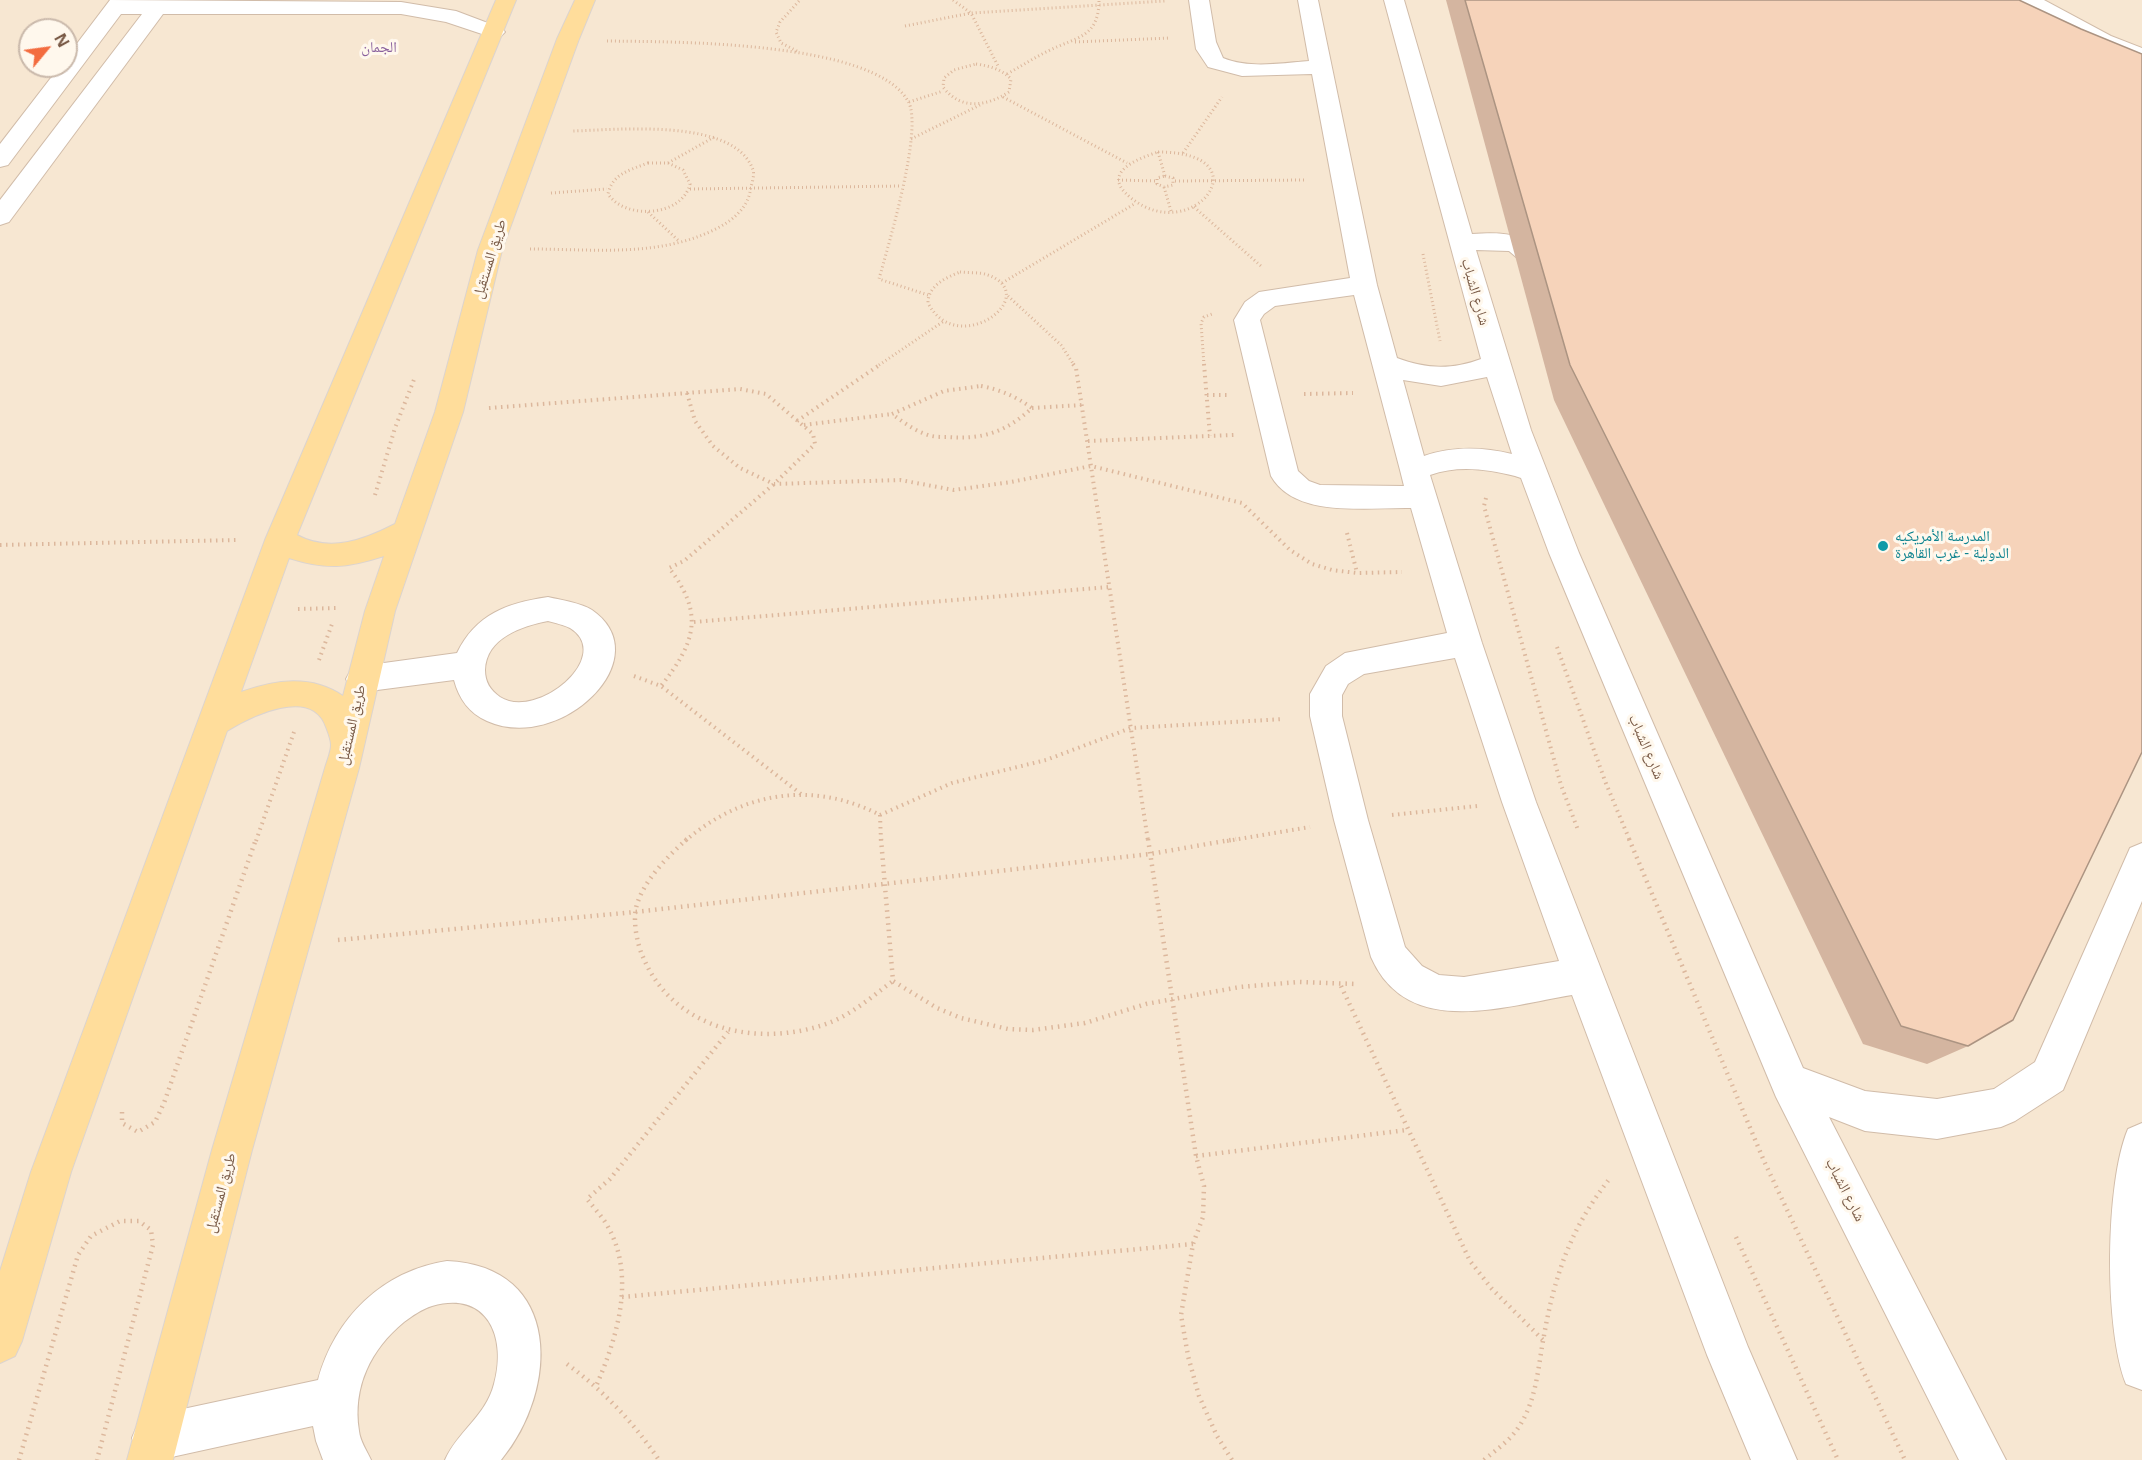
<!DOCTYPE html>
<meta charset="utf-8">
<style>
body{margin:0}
#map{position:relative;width:2142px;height:1460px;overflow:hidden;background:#fef5e4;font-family:"Noto Sans",sans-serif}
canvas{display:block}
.north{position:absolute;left:18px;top:18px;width:60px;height:60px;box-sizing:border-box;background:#fff8ed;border:2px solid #cab9ab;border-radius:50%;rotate:61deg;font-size:16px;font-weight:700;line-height:24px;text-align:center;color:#7a5b47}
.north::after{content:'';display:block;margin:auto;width:21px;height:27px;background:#f36c3f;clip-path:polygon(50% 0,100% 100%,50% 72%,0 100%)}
</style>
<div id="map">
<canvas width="2142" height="1460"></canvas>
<div class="north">N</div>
</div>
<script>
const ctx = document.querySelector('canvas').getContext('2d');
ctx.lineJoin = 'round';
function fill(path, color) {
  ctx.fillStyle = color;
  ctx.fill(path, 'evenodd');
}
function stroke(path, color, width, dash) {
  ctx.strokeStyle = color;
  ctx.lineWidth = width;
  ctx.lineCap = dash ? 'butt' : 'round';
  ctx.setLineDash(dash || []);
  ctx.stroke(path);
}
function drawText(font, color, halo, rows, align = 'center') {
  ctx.font = font + ' "Noto Sans","Noto Naskh Arabic",sans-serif';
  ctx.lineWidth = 6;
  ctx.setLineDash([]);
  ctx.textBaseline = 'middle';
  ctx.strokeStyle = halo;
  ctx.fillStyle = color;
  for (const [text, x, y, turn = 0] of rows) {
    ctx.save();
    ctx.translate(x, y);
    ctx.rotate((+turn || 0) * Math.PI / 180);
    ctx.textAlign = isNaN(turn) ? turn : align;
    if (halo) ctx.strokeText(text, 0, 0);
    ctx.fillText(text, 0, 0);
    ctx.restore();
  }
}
fill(new Path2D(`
 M0 0H2142V1460H0ZM30 30H66V66H30Z`), '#f7e7d2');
const minor = new Path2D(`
 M110 0 401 2 456 11 501 28 505 32 501 36 494 38 446 22 401 14H163L9 222 0 225V200L142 14H121L8 165 0 167V144L60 66H66V58Z
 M1189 0H1209L1216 42 1223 58C1250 69 1281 63 1309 61L1298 0H1318L1377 285 1397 358C1426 369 1452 370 1481 359L1384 0H1404L1472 234C1512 231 1534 234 1552 273L1548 279 1539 281 1530 279 1522 262 1509 251 1476 250 1531 430 1579 553 1803 1068 1865 1091 1937 1099 1994 1089 2035 1062 2130 848 2142 843V901L2063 1090 2015 1121 2001 1127 1937 1139 1865 1131 1829 1117 2006 1460H1959L1776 1097 1549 553 1521 478 1515 476C1486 469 1458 465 1430 475L1482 643 1536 802 1748 1347 1797 1460H1751L1707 1355 1572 995C1504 1006 1407 1040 1371 957L1334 820 1310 716V694L1326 666 1345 653 1447 633 1411 508C1368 507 1295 519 1271 476L1234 320 1245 302 1259 292 1350 278 1312 74 1242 76 1208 67 1196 49ZM1354 295 1400 470 1404 486 1320 485 1309 481 1298 471 1260 320 1264 314 1275 306ZM1487 377 1512 454C1482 447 1454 446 1424 456L1403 380 1441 386ZM1455 658 1502 802 1559 961 1464 977 1439 975 1422 966 1405 947 1368 820 1342 716V695L1348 684 1364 674Z
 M2019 0H2044L2111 36 2142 48V62L2097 44 2022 4Z
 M548 597C561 600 581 603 592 610 661 658 560 754 487 721 469 713 459 699 454 680L362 692 351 688 346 679 351 670 362 666 457 653C476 614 507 603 548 597ZM548 621C555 623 564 625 570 628 615 656 537 721 500 697 490 690 485 682 485 670 486 638 522 626 548 621Z
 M2142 1123V1390L2126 1384C2104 1329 2105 1183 2128 1129Z
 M447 1261C563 1266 559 1390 501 1460H445C457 1432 486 1416 494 1384 507 1338 488 1290 432 1306 422 1309 412 1316 404 1322 371 1349 352 1387 359 1431 360 1441 367 1451 371 1460H323L316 1441 313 1426 158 1460 139 1454 132 1438 139 1422 155 1415 318 1380C335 1318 382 1271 447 1261Z`);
const major = new Path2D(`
 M496 0H516L297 535C330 553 364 540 395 524L435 412 478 250 557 39 575 0H595L579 39 502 250 463 412 395 611 359 768 252 1150 173 1460H127L212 1150 325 768C327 761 331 752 331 745 331 740 328 732 326 727 312 686 251 716 227 731L71 1172 22 1341 15 1356 0 1363V1271L31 1172 265 540ZM384 556 365 611 343 696C311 674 275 680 241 692L289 558C326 570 347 568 384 556Z`);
stroke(minor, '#d1bca9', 2);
stroke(major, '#dcd4cf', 2);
stroke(new Path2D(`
 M953 0 971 13 999 68
 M905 26 971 13 1165 1
 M607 41C671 42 873 40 908 101 924 128 888 246 879 279L928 295
 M1075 42 1170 38
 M797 51 781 43 776 32 780 22 800 0
 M976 64C990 66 1001 69 1011 79L1009 92C987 106 961 111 943 87L944 78 954 70Z
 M1007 74C1021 66 1034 58 1048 51 1076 37 1099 38 1099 0
 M1003 97 1127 163
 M909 102 943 91
 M911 139 980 105
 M1158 152C1266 152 1193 248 1131 198 1099 173 1137 159 1158 152Z
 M1158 152 1165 176
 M1183 153 1222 97
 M648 163H668L683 170 690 184C682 217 625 220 608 194 612 174 630 170 648 163Z
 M668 163 716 136
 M1165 176 1173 178V185L1164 187 1157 184V178Z
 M1118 180 1156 181
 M1175 181 1306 180
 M1164 187 1171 211
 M690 189 901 186
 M551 193 607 189
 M1194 207 1261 266
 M648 212 680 242
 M530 249C585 249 645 256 697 237 719 229 745 216 750 192 751 185 755 176 753 170 735 117 617 130 572 131
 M1423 254 1440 341
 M960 272C969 273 980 272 988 275 1044 296 957 360 928 303 928 286 945 278 960 272Z
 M1002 283 1136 203
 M1008 296 1061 345 1074 365
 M879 365 944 321
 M1204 365 1201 323 1204 317 1212 314`), '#dcb79c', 3, [1, 3]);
stroke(new Path2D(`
 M1073 364 1076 368 1148 841
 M1204 364 1210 436
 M981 386C1001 390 1015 396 1032 408 1006 432 982 440 947 437 941 437 934 437 928 435 915 431 903 422 892 414L944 391Z
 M687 393 695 421 713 446 740 468 774 484 900 480 954 490 1011 482 1091 466 1242 503 1290 550 1312 564 1332 570 1357 573 1402 572
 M1304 394 1353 393
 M1207 395H1227
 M489 408 740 389 766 394 813 434 815 444 774 484 684 561 669 568C705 614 695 643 661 686
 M1032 408 1082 405
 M797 421 881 364
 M804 425 892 414
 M1088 441 1234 435
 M375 495 395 428 415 377
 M1486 498 1484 506 1561 785 1578 830
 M1347 533 1357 573
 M0 545 236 540
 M298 609 338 608
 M694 622 1109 587
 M1557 647 1605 781 1630 841
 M319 660 332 624
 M634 676 661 686 801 794
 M880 815 881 841
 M880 815 952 783 1046 760 1131 728 1284 719
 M1392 815 1477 806
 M256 841 294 732
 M685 841C742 792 813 780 880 815
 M1227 841 1310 827`), '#dcb79c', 4, [1.5, 4.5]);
stroke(new Path2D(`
 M687 839C668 856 642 882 636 908 633 922 637 944 643 957 672 1027 751 1047 820 1026 848 1018 870 998 893 981
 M881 839 893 981 937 1008 961 1018 1008 1029 1033 1030 1085 1023 1146 1004 1240 987 1298 982 1357 984
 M1148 839 1196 1156 1204 1186 1203 1217 1193 1244 1181 1315 1188 1356 1199 1396 1217 1436 1232 1460
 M1629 839 1764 1161 1905 1460
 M338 940 635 912 1150 854 1236 839
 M1341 986 1470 1261 1492 1289 1543 1340
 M122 1112V1123L138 1132 155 1122 164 1103 256 839
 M1196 1156 1407 1130
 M1736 1237 1838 1460
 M622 1297 1193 1244
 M567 1364C604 1391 633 1422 659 1460
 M597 1384C618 1335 636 1275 607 1225 601 1215 593 1207 587 1199L610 1179 728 1032
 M19 1460 78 1255 91 1236 120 1221H139L151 1230 153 1245 97 1460
 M1484 1460C1497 1449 1511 1440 1520 1425 1536 1400 1538 1369 1543 1341 1554 1277 1570 1228 1611 1177`), '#dcb79c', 4.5, [1.5, 5]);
fill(minor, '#fff');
fill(major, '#ffdd9b');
fill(new Path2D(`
 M1446 0H2019L1968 1046 1927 1064 1863 1044 1554 400Z`), '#d4b5a0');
const building = new Path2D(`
 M1465 0H2019L2081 29 2142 54V752L2013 1020 1968 1046 1901 1026 1570 365Z`);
fill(building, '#f6d3ba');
stroke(building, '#ac9482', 1.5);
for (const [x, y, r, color] of [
 [1883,546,6,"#0f9aa8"]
]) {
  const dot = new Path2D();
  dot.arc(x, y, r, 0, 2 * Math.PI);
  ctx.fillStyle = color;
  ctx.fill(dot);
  stroke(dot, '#fff8ed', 2);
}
drawText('15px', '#8b629e', '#fff8ed', [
 ["الجمان",379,48]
]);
drawText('15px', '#7a5b47', '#fff8ed', [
 ["طريق المستقبل",490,259,-73],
 ["شارع الشباب",1475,292,74],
 ["طريق المستقبل",352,725,-77],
 ["شارع الشباب",1646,747,67],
 ["شارع الشباب",1845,1190,63],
 ["طريق المستقبل",221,1193,-75]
]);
drawText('15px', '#0d838f', '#fff8ed', [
 ["المدرسة الأمريكيه",1895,537],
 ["الدولية - غرب القاهرة",1895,554]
], 'left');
</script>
